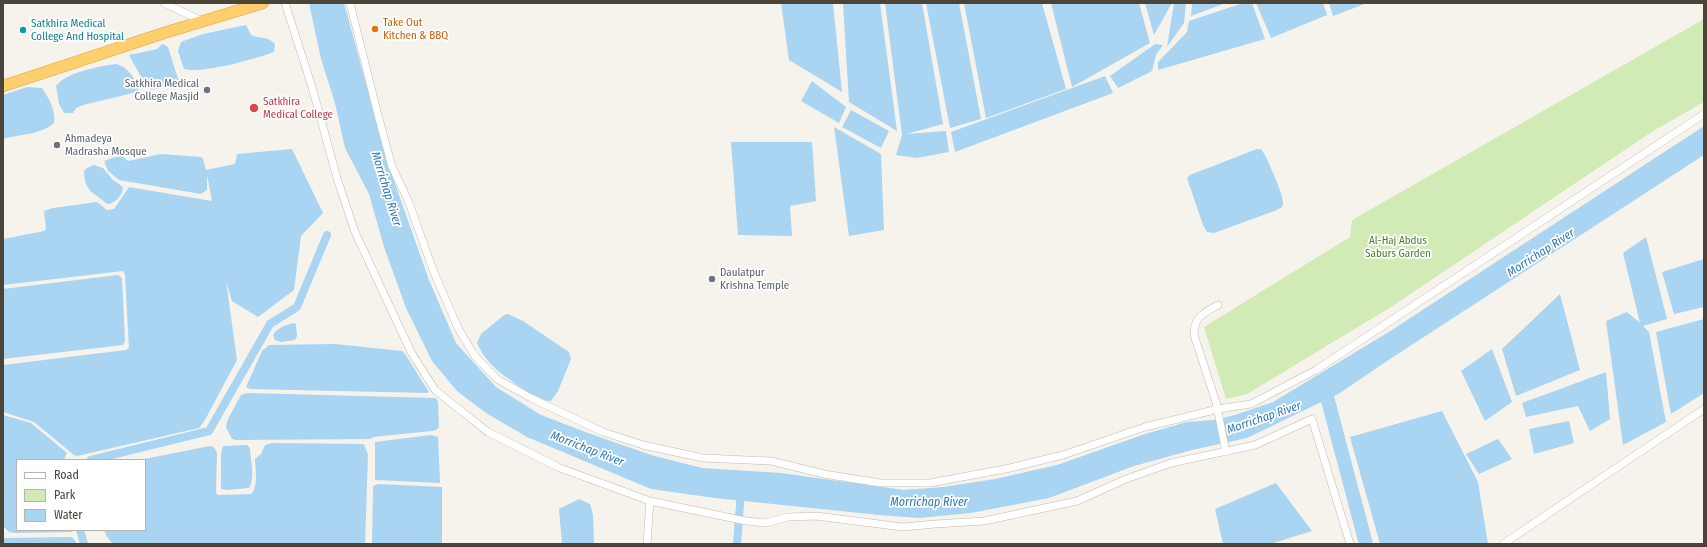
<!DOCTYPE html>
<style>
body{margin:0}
#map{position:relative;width:1707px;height:547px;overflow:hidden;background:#f6f3ec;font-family:"Fira Sans Condensed",sans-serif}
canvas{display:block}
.frame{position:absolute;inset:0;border:4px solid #4b4439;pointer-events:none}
.legend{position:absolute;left:16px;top:459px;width:130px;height:72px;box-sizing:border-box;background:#fff;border:1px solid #b7b4b0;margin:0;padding:5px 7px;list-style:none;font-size:12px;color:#4b4439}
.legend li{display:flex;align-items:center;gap:8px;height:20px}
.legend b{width:20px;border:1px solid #b7b4b0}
</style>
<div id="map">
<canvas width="1707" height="547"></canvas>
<div class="frame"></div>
<ul class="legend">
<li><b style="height:5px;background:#fff"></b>Road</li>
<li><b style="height:11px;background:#d2eab5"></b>Park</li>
<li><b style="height:11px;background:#a9d4f2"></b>Water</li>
</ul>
</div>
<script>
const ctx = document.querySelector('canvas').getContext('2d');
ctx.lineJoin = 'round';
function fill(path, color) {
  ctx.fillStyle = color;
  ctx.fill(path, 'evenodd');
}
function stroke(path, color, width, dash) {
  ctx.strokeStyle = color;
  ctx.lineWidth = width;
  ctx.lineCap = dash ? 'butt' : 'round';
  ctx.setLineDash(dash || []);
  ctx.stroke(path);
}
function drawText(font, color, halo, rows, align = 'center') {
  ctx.font = font + ' "Fira Sans Condensed",sans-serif';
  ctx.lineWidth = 3.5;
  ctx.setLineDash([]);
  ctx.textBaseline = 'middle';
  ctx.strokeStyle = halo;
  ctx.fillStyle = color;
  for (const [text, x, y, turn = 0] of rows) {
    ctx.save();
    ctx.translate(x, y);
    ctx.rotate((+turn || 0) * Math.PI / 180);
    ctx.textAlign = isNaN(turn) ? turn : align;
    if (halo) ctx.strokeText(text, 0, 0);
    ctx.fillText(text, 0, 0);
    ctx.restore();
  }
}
fill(new Path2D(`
 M1704 19V102L1653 131 1391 307 1247 394 1226 399 1204 327 1350 237 1352 220Z`), '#d2eab5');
fill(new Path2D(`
 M309 3H344L387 161 429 280 456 343 496 387 541 415 588 433 651 455 702 468 781 473 904 490 943 487 995 479 1057 465 1145 434 1187 422 1214 420 1235 415 1273 402 1392 330 1704 126V155L1390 359 1340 393 1247 438 1192 450 1134 466 1049 498 971 513 919 518 879 515 715 498 651 489 527 437 486 413 457 391 432 361 406 308 384 247 369 194 345 148 335 103 321 59Z
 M781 3H833L842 92 789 60Z
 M880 3 897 131 849 102 843 4Z
 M885 3H922L943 124 906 134 946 131 949 152 917 158 896 155 902 135Z
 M926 3H959L981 119 950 128Z
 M964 3H1042L1066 89 986 118Z
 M1051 3H1139L1150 43 1072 87Z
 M1145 3H1172L1154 35Z
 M1174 3H1186L1184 23 1167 47Z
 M1192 3H1226L1191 16Z
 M1243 3H1252L1265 39 1158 70V62L1187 32 1189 21Z
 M1256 3H1323L1327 15 1271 38Z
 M1329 3H1367L1333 16Z
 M246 25 251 35C260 39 268 36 275 44L274 52C255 59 202 74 184 69L178 51 181 42 203 34Z
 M162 44 165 45 168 47 179 82 177 84 151 90 145 84 129 55 157 49Z
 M1155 44 1163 45 1156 55 1152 71 1118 88 1110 76Z
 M116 64C127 66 135 78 139 89L137 92 83 105 76 108 73 113H64L59 104 56 86C65 73 99 66 116 64Z
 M1105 76 1113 93 955 152 951 132Z
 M812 81 846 107 839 123 801 101Z
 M27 87 42 88C49 98 56 111 54 123 41 135 19 134 3 139V95Z
 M851 110 889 131 881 148 842 127Z
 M834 127 881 154 884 230 849 236Z
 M731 142H812L816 201 790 206 792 236 738 235Z
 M292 149 323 213 301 236 294 290 258 317 232 301 226 281 237 360 205 420 199 428 77 456 74 455 34 422 3 412V365L126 350 129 348 125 275 123 271 3 285V239L44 231 46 229 44 211 53 208 97 202 107 210 114 209 129 187 212 201 207 175V190L201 194 119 180 108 171 104 161 121 155 128 161 161 154 201 157 203 159 206 170 235 164 237 154Z
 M1257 149H1261L1265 155C1269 164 1284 195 1283 204 1283 207 1280 208 1277 210L1214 233 1207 232 1203 225 1187 178 1190 175Z
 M94 165 103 168 112 179 123 187C123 195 115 204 107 204 93 191 85 193 84 171L87 168Z
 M1646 237 1667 319 1643 326 1649 332 1666 422 1623 445 1606 321 1627 312 1640 323 1623 253Z
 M1704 259V307L1674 314 1662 272Z
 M118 275 122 278 125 341 123 345 3 359V289Z
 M1560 294 1580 370 1516 396 1502 349Z
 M508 314 523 321 569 352 571 359 558 391 551 401C541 403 503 376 495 368 488 362 481 352 477 343L481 334 504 315Z
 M1704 319V393L1671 414 1656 332Z
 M294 323 296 324 297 336 295 340 281 342 275 340 273 335C278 327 286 325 294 323Z
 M335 344 402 351 405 354 429 392 427 393 250 389 246 387 262 351 269 345Z
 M1492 349 1512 402 1485 421 1461 371Z
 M1606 372 1610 419 1590 431 1578 406 1526 417 1522 403Z
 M247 393 436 398 438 402 439 427 436 430 432 431 373 437 370 439 236 440 232 439 226 427 228 419 241 395Z
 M1442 411 1478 482 1488 544H1380L1350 437Z
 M3 415 31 423 67 453 64 460H17V530H74L71 532 15 533 9 532 3 526Z
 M1569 421 1574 443 1534 454 1529 429Z
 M431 435 438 437 440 483 375 480V442Z
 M1498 439 1512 459 1479 474 1466 454Z
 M272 443 364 444 368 455 365 543 131 544C114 544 111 547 104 530H145V460H139L210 446 214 447 217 453 216 493 218 495 251 494C259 486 255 469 255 459L261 454 265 445Z
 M247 445 250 448C250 460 256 476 249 488L228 490 221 489V453L223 446Z
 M1276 483 1312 531 1270 544H1223L1215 509Z
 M378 484 442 487V544H372L373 486Z
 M579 499 590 504 593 515 594 544H562L559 509Z
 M71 537 74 539 77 544H3V538Z`), '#a9d4f2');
stroke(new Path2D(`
 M91 460 209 431 270 324 297 307 327 235
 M80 530 84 544
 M737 544 741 491`), '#a9d4f2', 8);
stroke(new Path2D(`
 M1326 393 1366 544`), '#a9d4f2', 14);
const minor = new Path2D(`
 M164 3 202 21
 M285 3 312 87 337 178 355 232 411 352 435 390 455 406 488 432 560 468 650 501 746 521 766 523 788 517 816 516 903 527 935 524 984 521 1077 501 1126 479 1171 463 1255 445 1312 419 1350 544
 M350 3 378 115 392 167 408 200 433 270 458 328 474 355 497 379 531 398 603 432 643 445 703 458 771 461 824 474 880 483H930L1010 468 1063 455 1145 427 1218 409 1251 404 1316 370 1704 114
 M1218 305C1204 313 1194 316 1194 335L1216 402 1226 452
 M647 544 650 501
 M1503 544 1704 409`);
const highway = new Path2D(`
 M3 86 167 32 263 3`);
stroke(minor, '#c2bbae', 8);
stroke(highway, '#e0a43c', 12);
stroke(minor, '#fff', 7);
stroke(highway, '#ffcf6e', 11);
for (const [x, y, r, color] of [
 [375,29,4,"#e8710a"],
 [23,30,4,"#0f9aa8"],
 [207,90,4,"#6b7280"],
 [254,108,5,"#e0444e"],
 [57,145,4,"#6b7280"],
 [712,279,4,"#6b7280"]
]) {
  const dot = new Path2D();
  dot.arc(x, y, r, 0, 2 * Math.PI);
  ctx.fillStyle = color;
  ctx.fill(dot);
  stroke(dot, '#fff', 1.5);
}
drawText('11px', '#c56008', '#fff', [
 ["Take Out",383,23],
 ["Kitchen & BBQ",383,36]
], 'left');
drawText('11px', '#0d838f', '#fff', [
 ["Satkhira Medical",31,24],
 ["College And Hospital",31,37]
], 'left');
drawText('11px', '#5b616d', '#fff', [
 ["Satkhira Medical",199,84,"right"],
 ["College Masjid",199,97,"right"],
 ["Ahmadeya",65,139],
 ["Madrasha Mosque",65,152],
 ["Daulatpur",720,273],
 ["Krishna Temple",720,286]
], 'left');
drawText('11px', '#be3a42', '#fff', [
 ["Satkhira",263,102],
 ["Medical College",263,115]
], 'left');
drawText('11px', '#4a7f2a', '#fff', [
 ["Al-Haj Abdus",1398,241],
 ["Saburs Garden",1398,254]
]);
drawText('italic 12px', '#2e7ab2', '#fff', [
 ["Morrichap River",386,189,73],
 ["Morrichap River",1541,253,-33],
 ["Morrichap River",1264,418,-19],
 ["Morrichap River",587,449,21],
 ["Morrichap River",929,503]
]);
</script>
